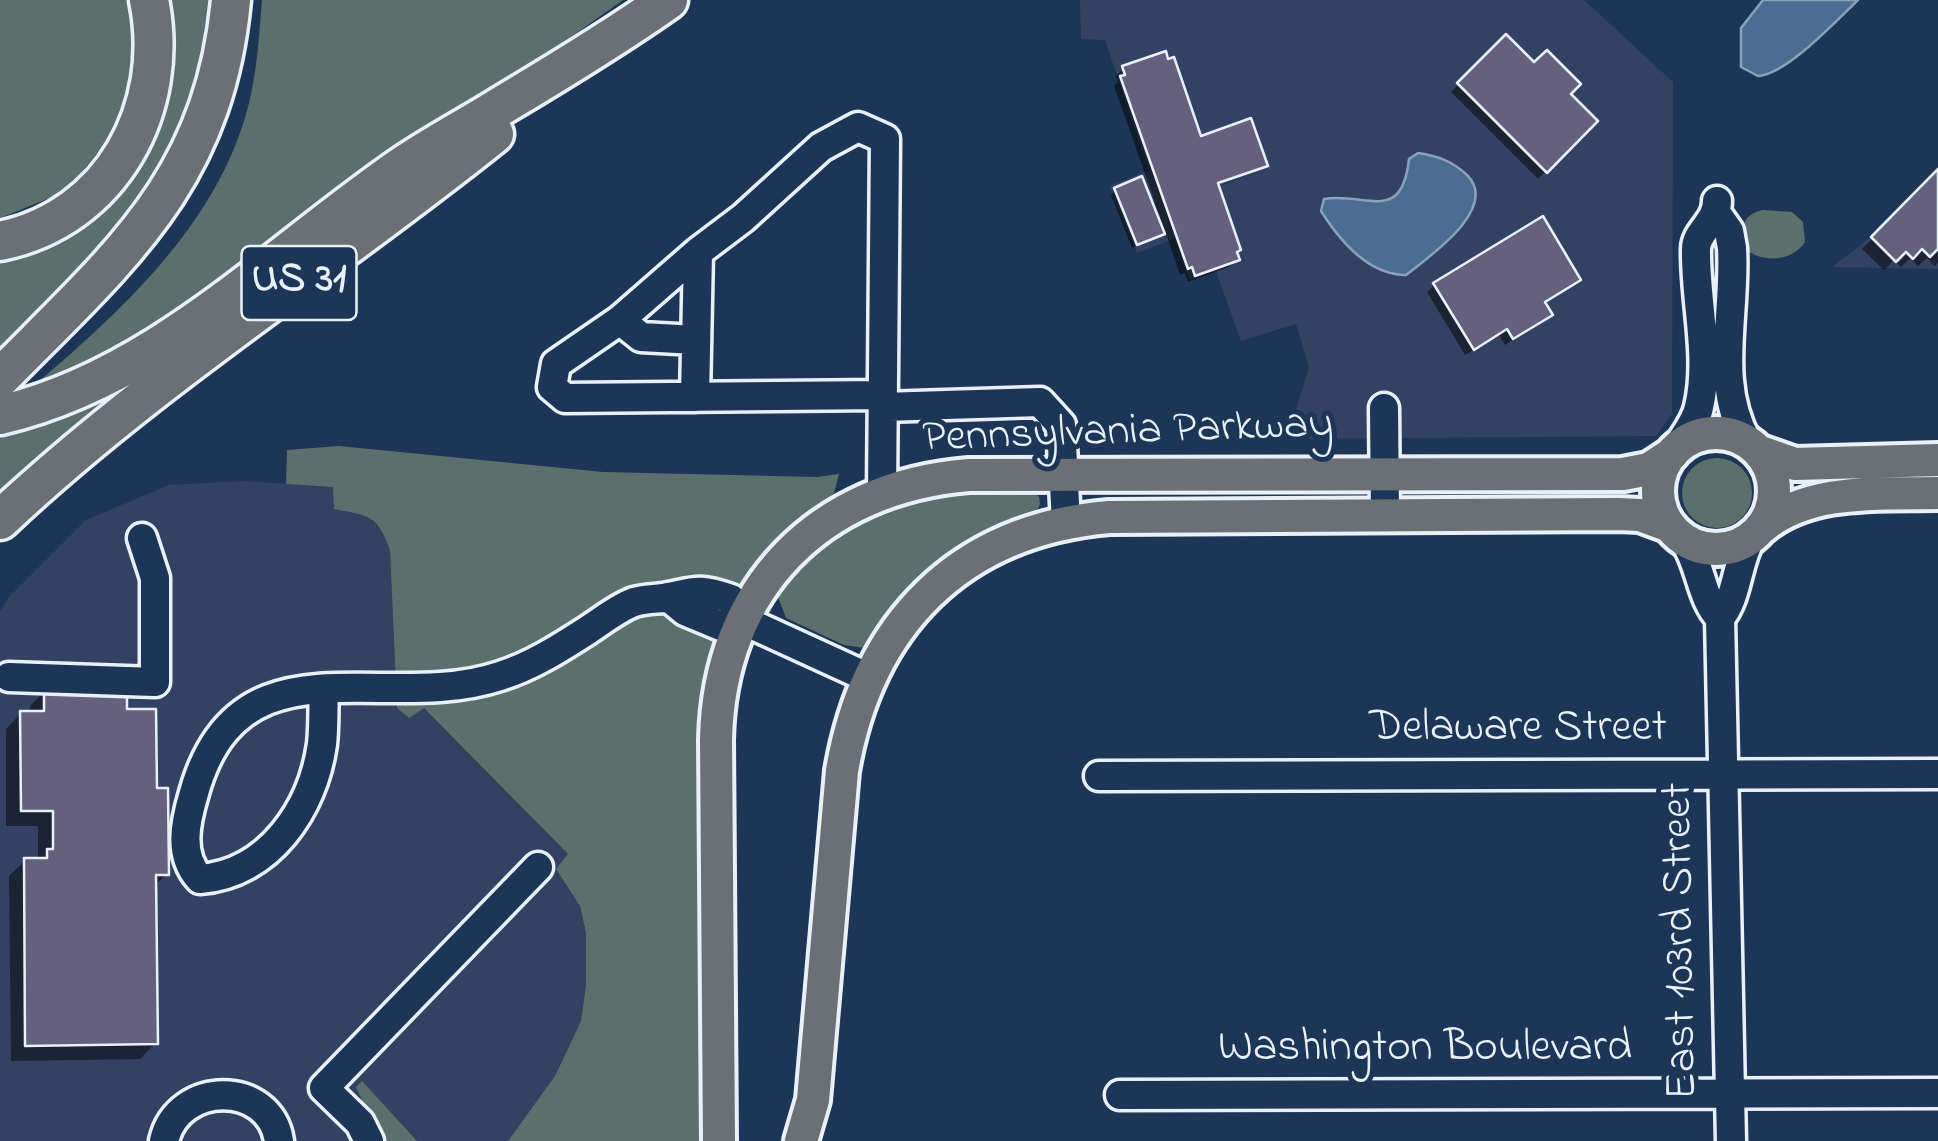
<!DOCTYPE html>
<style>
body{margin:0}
canvas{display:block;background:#1d3557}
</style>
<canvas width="1938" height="1141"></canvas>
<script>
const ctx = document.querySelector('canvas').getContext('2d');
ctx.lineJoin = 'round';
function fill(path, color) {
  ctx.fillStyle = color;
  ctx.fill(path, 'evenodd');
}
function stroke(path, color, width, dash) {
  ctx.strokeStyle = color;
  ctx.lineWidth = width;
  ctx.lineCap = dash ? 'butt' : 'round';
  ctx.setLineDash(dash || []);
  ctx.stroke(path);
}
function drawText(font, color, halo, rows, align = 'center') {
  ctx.font = font + ' "Indie Flower",sans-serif';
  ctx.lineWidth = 10;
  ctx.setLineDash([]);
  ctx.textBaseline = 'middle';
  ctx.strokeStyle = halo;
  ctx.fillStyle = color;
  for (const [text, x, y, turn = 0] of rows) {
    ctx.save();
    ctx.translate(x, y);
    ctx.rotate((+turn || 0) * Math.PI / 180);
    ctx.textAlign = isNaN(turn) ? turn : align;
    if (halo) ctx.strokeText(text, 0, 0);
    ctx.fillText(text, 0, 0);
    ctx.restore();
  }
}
fill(new Path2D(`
 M1080 0H1584L1673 82 1672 414 1656 436 1287 439 1309 367 1296 324 1241 341 1216 271 1190 280 1174 239 1137 253 1109 186 1149 170 1105 40 1081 39Z
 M1938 169V269L1832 267 1871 237Z
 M245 481 333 487 363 515 381 526 390 550 397 708 423 707 568 854 557 869 580 906 586 933V985L581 1021 555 1076 508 1141H417L362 1082 381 1141H0V612L8 598 86 520 169 485Z`), '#334262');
fill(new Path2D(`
 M0 0H132L137 58 126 109 111 136 75 180 52 197 0 218Z
 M165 0H209C191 172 112 236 0 354V257L87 218Z
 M262 0H623L291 235C235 264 187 304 134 337 100 358 64 374 29 390 118 314 217 226 248 107 257 72 259 36 262 0Z
 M1763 210 1792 212 1803 222 1805 242C1792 262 1762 263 1745 249 1741 230 1740 215 1763 210Z
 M186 348 0 498V437C67 417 127 385 186 348Z
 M339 446 603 472 817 477 839 474 834 493 755 570 708 682 707 1141H508L555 1076 581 1021 586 985V933L580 906 556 869 568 854 424 708 409 718 397 708 390 550C377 514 369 516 334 509L333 487 286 484 287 450Z
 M1682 493a35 35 0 1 1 70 0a35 35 0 1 1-70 0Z
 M949 489H1029L1039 497 1040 504 1033 519 947 557 918 582 875 639 865 648 844 645 786 618 778 597 779 585 843 524Z
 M362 1081 417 1141H381L356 1087Z`), '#5b706c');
const water = new Path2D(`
 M1763 0H1858C1836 21 1787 74 1758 76L1741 67V28Z
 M1418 153C1438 156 1452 161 1467 175 1500 208 1430 256 1406 275 1369 275 1340 241 1321 211L1324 199C1366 192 1402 225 1409 159Z`);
fill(water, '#4a6d91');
stroke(water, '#89a2ba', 2.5);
fill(new Path2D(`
 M1506 37 1594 122 1538 179 1451 92Z
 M1124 68 1200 139 1265 165 1259 171V166L1205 185 1207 190 1258 172 1217 187 1237 259 1229 267 1188 282 1185 273 1180 275 1165 231 1157 238 1132 248 1111 195 1115 190 1150 204 1155 202 1114 86 1118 82 1116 76Z
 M1938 172V262L1935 266 1927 258 1918 266 1910 258 1901 267 1894 260 1884 270 1862 249Z
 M1578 279 1543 304 1550 315 1542 322 1505 345 1499 335 1465 355 1427 292 1435 285Z
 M45 691 125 712 155 791 167 874 153 887 155 1043 140 1059 11 1061 9 876 25 861H38V826H6V729L21 713H30V706Z`), '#0007');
const building = new Path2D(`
 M1506 34 1534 62 1547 50 1581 84 1571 94 1598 121 1547 173 1457 83Z
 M1166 51 1168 59 1174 57 1201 136 1251 118 1268 166 1218 183 1241 250 1237 252 1240 260 1195 276 1192 267 1188 269 1120 76 1125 75 1122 66Z
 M1938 169V249L1930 257 1922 249 1913 259 1906 252 1896 262 1871 237Z
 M1142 176 1165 234 1137 245 1114 188Z
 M1543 216 1581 280 1545 302 1553 315 1513 339 1507 329 1474 350 1433 283Z
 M127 687V709H156L157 788H168L169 875H156L158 1044 25 1046 24 858H47V849H53V811H21L20 711H44V688Z`);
fill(building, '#65607d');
stroke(building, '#e8f1f8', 2.5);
const minor = new Path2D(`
 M1717 214 1729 231 1732 248C1736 315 1713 382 1747 442
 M620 320 641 337 696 340
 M695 397 698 252
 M883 407 1040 402 1061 425 1066 523
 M1384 408 1385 515
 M1677 448C1685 435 1696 422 1699 407 1711 356 1695 301 1696 249 1696 231 1717 223 1717 201
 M882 492 885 139 858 127 821 147 743 218 698 252 620 320 556 364 552 387 565 398 882 395
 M1685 541C1701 565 1701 599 1720 618
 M668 597 685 611 721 626 738 618
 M9 677 155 682V578L142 538
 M324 689C323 708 324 726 322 744 313 809 269 874 200 879 178 855 185 823 194 793 239 632 384 715 500 676 532 666 560 648 588 630 603 620 618 608 634 602 644 599 654 599 664 598 695 592 697 587 731 599L738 618 869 678
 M1099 776 1938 774
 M1120 1095 1938 1093
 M164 1141C178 1080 270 1080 279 1141
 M369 1141 360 1123 324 1088 538 867
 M1731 1141 1720 618C1738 596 1736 564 1751 537`);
const major = new Path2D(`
 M1658 491a58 58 0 1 1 116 0a58 58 0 1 1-116 0Z
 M1758 451 1795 464 1938 460
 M1761 528C1808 488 1879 494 1938 493
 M719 1141 716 740C719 588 819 487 969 475L1623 474 1649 469 1672 454
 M801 1141 813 1100 842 771C867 625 958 530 1109 517L1619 514 1640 515 1670 526`);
const highway = new Path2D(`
 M0 241C112 218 171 108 149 0
 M0 378C119 257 214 181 231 0
 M0 415C158 378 274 254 404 165 435 144 469 126 501 106 558 72 614 38 668 0
 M0 520C152 377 331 265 494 134`);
stroke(minor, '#e8f1f8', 35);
stroke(major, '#e8f1f8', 40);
stroke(highway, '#e8f1f8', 45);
stroke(minor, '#1d3557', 28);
stroke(major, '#6a7074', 32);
stroke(highway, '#6a7074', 38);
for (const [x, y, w] of [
 [299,283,115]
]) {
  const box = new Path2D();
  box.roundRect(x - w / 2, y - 37, w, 74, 8);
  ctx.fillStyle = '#1d3557';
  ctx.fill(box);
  stroke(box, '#e8f1f8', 2.5);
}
drawText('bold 42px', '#e8f1f8', null, [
 ["US 31",299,283]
]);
drawText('45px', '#e8f1f8', '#1d3557', [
 ["Pennsylvania Parkway",1128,435,-2],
 ["Delaware Street",1518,732],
 ["East 103rd Street",1684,941,-91],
 ["Washington Boulevard",1425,1052]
]);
</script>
